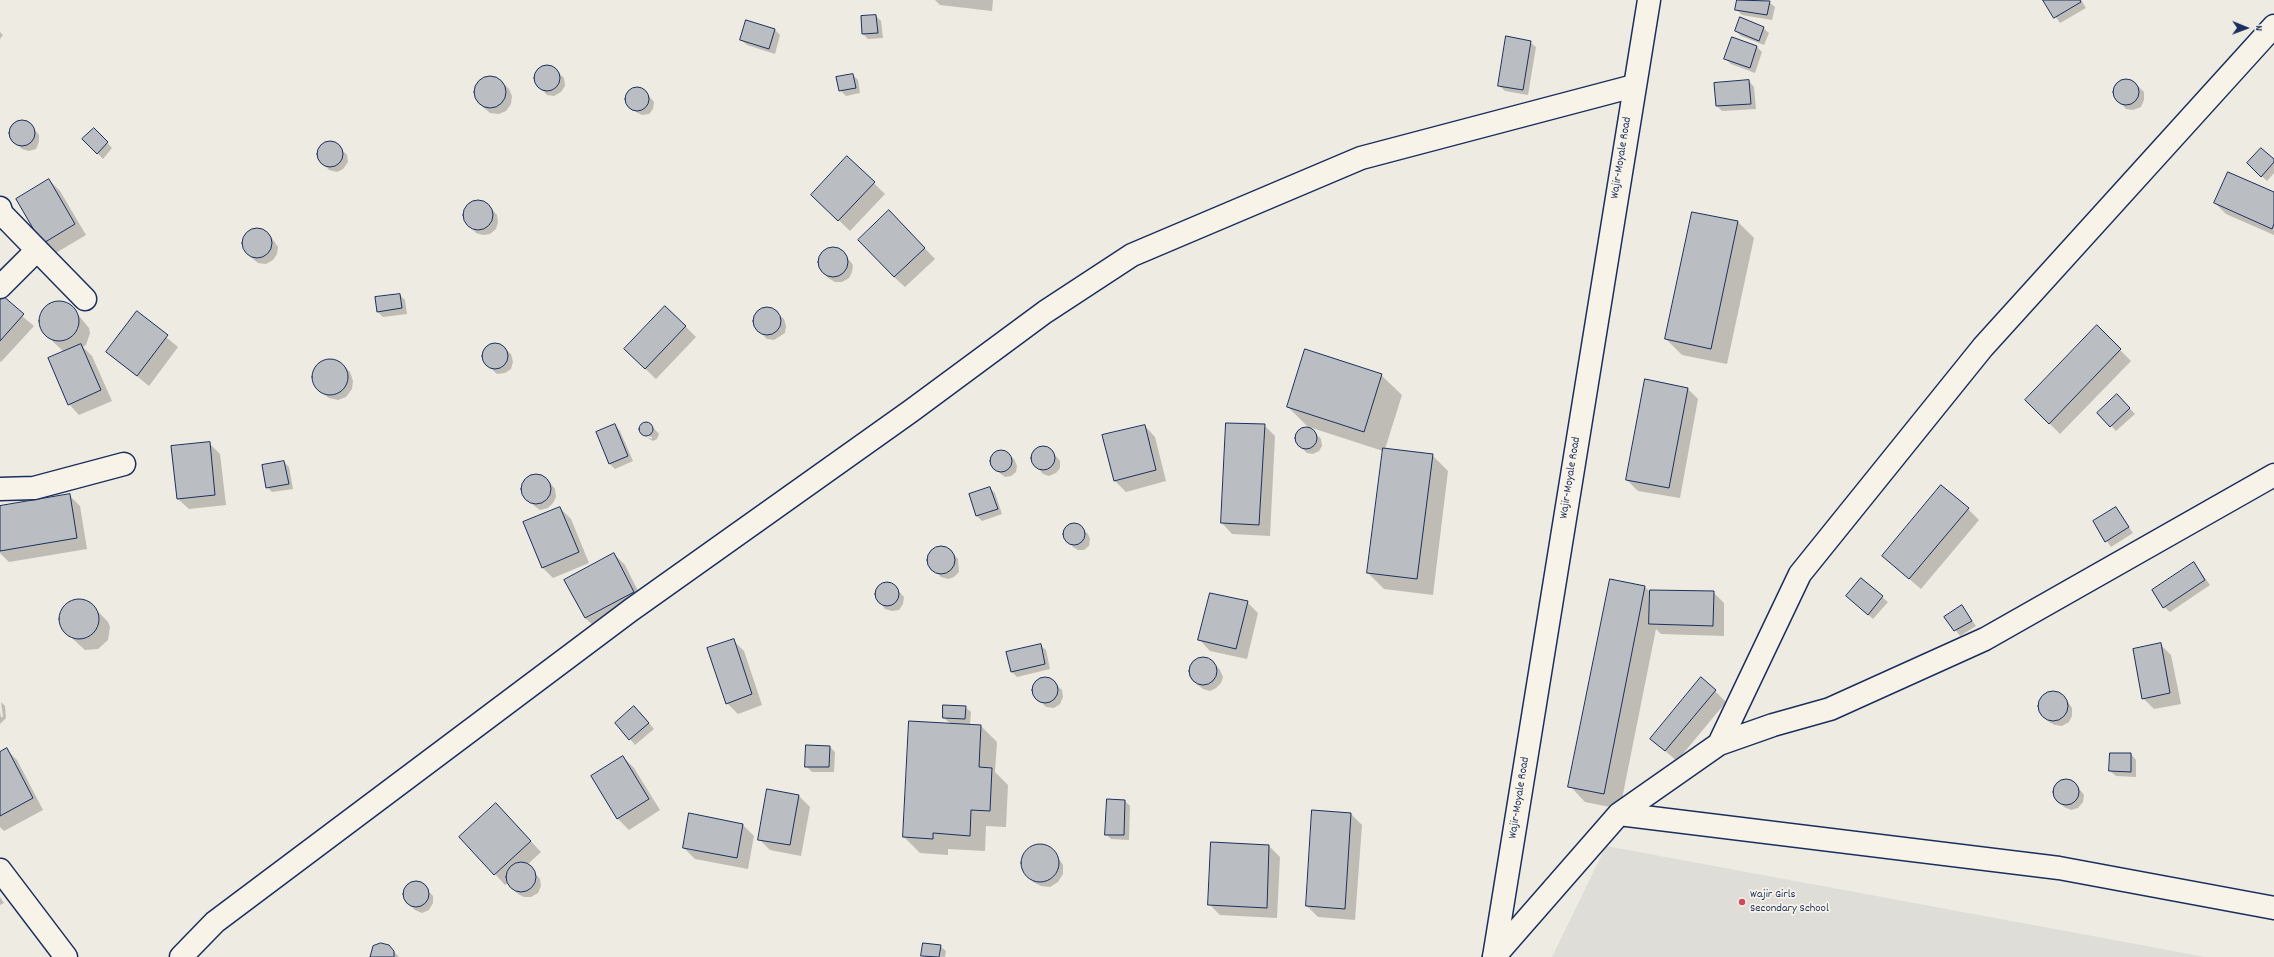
<!DOCTYPE html>
<style>
body{margin:0}
#map{position:relative;width:2274px;height:957px;overflow:hidden;background:#eeebe2;font-family:Dekko,sans-serif}
canvas{display:block}
.north{position:absolute;left:2226px;top:8px;width:40px;height:40px;-webkit-text-stroke:3px #f7f3e8;paint-order:stroke;rotate:91deg;font-size:11px;font-weight:700;line-height:16px;text-align:center;color:#1b2f5e}
.north::after{content:'';display:block;margin:auto;width:14px;height:18px;background:#1b2f5e;clip-path:polygon(50% 0,100% 100%,50% 72%,0 100%)}
</style>
<div id="map">
<canvas width="2274" height="957"></canvas>
<div class="north">N</div>
</div>
<script>
const ctx = document.querySelector('canvas').getContext('2d');
ctx.lineJoin = 'round';
function fill(path, color) {
  ctx.fillStyle = color;
  ctx.fill(path, 'evenodd');
}
function stroke(path, color, width, dash) {
  ctx.strokeStyle = color;
  ctx.lineWidth = width;
  ctx.lineCap = dash ? 'butt' : 'round';
  ctx.setLineDash(dash || []);
  ctx.stroke(path);
}
function drawText(font, color, halo, rows, align = 'center') {
  ctx.font = font + ' Dekko,sans-serif';
  ctx.lineWidth = 3.5;
  ctx.setLineDash([]);
  ctx.textBaseline = 'middle';
  ctx.strokeStyle = halo;
  ctx.fillStyle = color;
  for (const [text, x, y, turn = 0] of rows) {
    ctx.save();
    ctx.translate(x, y);
    ctx.rotate((+turn || 0) * Math.PI / 180);
    ctx.textAlign = isNaN(turn) ? turn : align;
    if (halo) ctx.strokeText(text, 0, 0);
    ctx.fillText(text, 0, 0);
    ctx.restore();
  }
}
fill(new Path2D(`
 M1606 846 2206 957H1552Z`), '#deddd8');
fill(new Path2D(`
 M935 0H993L992 11 940 5Z
 M1738 0 1769 2 1775 7 1772 20 1742 15 1736 9Z
 M2044 0H2081L2086 8 2060 23Z
 M876 16 881 21 883 38 868 39 863 34Z
 M747 22 775 30 780 35 775 54 747 45 741 40Z
 M1763 28 1769 33 1764 45 1741 36 1736 31Z
 M0 32 3 35 0 39Z
 M1530 42 1536 47 1528 95 1505 91 1499 85Z
 M1757 47 1762 52 1755 73 1731 64 1725 58Z
 M545 65 553 67 564 78 565 86 561 92 554 96 547 95 536 83 535 76 538 69Z
 M853 75 858 80 860 93 846 96 840 90Z
 M488 77 496 78 503 83 509 89 512 96 511 104 506 111 499 114 490 113 484 108 478 102 475 94 476 86 481 80Z
 M2125 79 2133 81 2144 92V100L2141 107 2133 110 2126 109 2115 97 2114 89 2118 83Z
 M1749 81 1754 87 1756 109 1722 111 1717 106Z
 M639 88 645 91 654 102 653 109 649 114 642 115 636 112 626 101 628 94 632 89Z
 M22 121 29 123 39 135V142L36 149 29 151 22 149 11 138V130L14 124Z
 M94 129 112 148 103 159 83 139Z
 M329 142 336 144 347 155 348 162 343 169 337 172 329 170 319 159 318 151 321 145Z
 M847 157 885 194 850 231 823 205Z
 M2274 161V173L2267 181 2248 163Z
 M49 180 60 191 86 235 54 254 43 243Z
 M2274 193V235L2226 214 2215 203Z
 M479 201 486 203 497 215 498 222 496 229 490 234 483 235 476 233 466 221 464 214 466 207 472 202Z
 M900 222 935 259 905 287 894 277Z
 M1738 222 1754 238 1727 364 1682 355 1666 339Z
 M255 229 263 230 269 234 278 247 277 254 273 260 266 264 258 263 252 258 243 246 244 238 248 232Z
 M830 248H837L843 252 853 265 852 272 849 278 842 282H835L828 278 819 265V258L823 252Z
 M400 295 405 300 407 314 383 317 378 312Z
 M0 298 34 326 1 362 0 361Z
 M56 302 70 305 89 328 90 333 86 345 83 347 92 356 112 401 79 415 69 404 64 352 43 332 40 327 41 314 50 304Z
 M766 307 778 314 784 319 786 326 785 333 774 340 767 339 762 334 756 329 754 322 755 315Z
 M137 313 178 347 149 386 107 352Z
 M685 326 696 337 656 379 636 360Z
 M2097 327 2131 361 2060 434 2026 400Z
 M491 344H499L511 354 513 362 511 369 505 373 497 374 485 363 483 356 485 348Z
 M328 360 337 361 344 366 350 372 353 381 352 389 346 397 338 400 329 398 322 393 317 387 313 378 314 370 320 363Z
 M1381 375 1402 395 1385 449 1432 455 1448 471 1433 595 1384 589 1368 573 1383 451 1309 427 1321 439 1322 446 1319 451 1313 454 1307 453 1297 443 1296 436 1299 431 1304 428 1310 429 1288 407Z
 M1687 388 1698 399 1680 498 1638 491 1627 480Z
 M2122 400 2135 414 2116 431 2099 413Z
 M646 422 650 424 659 434 657 439 653 441 646 437 652 439V437L644 435 640 430 641 425Z
 M615 425 620 431 633 461 615 469 610 464 597 433Z
 M1264 425 1275 436 1270 536 1232 534 1222 523Z
 M1145 426 1155 437 1166 481 1126 492 1115 481Z
 M209 443 220 454 226 505 189 509 178 499Z
 M1043 447 1050 449 1060 461V468L1056 473 1049 476 1043 474 1033 462 1032 455 1036 449Z
 M996 451H1003L1014 459 1017 466 1016 472 1011 476 1005 477 993 468 990 462 992 456Z
 M284 462 289 467 293 489 272 492 267 487 263 465Z
 M538 475 550 483 555 489 556 497 553 503 548 508 540 510 528 501 523 495 522 488 524 481 530 476Z
 M990 488 995 493 1002 514 982 521 977 516 970 495Z
 M69 495 80 506 87 549 9 562 0 553V507Z
 M560 508 571 519 589 563 553 578 542 567Z
 M2116 508 2133 533 2111 547 2094 522Z
 M1968 509 1979 520 1921 589 1894 566Z
 M1077 524 1088 534 1090 539 1089 546 1084 550H1078L1073 547 1064 535 1066 528 1071 525Z
 M941 547 947 548 958 559 959 572 954 577 948 579 941 577 930 566 928 560 930 554Z
 M614 554 625 565 644 603 596 628 585 618Z
 M2194 563 2210 585 2170 612 2164 607Z
 M1611 580 1645 587 1651 593 1713 592 1724 603V636L1661 634 1656 629 1620 809 1585 802 1570 786Z
 M888 583 894 586 904 597 903 604 899 610 892 611 885 609 876 597 877 590 881 584Z
 M1847 596 1882 597 1888 602 1873 619Z
 M76 600 88 601 108 622 110 627 108 640 98 649 85 650 63 630 60 624 61 611 70 602Z
 M1247 602 1258 613 1247 659 1210 651 1200 640Z
 M1962 606 1976 626 1960 636 1946 617Z
 M733 640 744 651 762 705 738 714 727 703Z
 M2160 644 2171 655 2181 704 2154 709 2143 698Z
 M1040 645 1046 650 1050 669 1017 677 1012 672Z
 M1203 657 1209 659 1215 664 1220 670 1223 677 1221 683 1216 688 1210 691 1203 689 1191 679 1189 672 1191 665 1196 660Z
 M1043 678 1050 679 1062 690 1063 697 1060 704 1054 708 1046 707 1035 696 1033 688 1036 682Z
 M1715 691 1726 702 1677 761 1651 739Z
 M2056 692 2068 702 2072 708V716L2069 722 2062 726 2055 725 2049 722 2040 710V703L2043 696 2049 693Z
 M1 702 5 706 6 718 0 724V711L1 717H3Z
 M965 707 971 712 970 725 981 726 997 742 995 772 1008 785 1006 827 986 826 985 851 948 849V855L920 853 904 837 951 724 944 718Z
 M640 712 654 729 635 745 617 723Z
 M830 747 835 752 834 772H812L806 766Z
 M6 749 17 760 43 810 4 831 0 827V753Z
 M2131 754 2136 760V777L2116 776 2110 771Z
 M623 757 634 768 660 810 629 830 618 819 592 776Z
 M2067 780 2074 782 2084 795 2083 802 2078 808 2071 810 2064 807 2054 794 2055 787 2060 781Z
 M799 796 810 807 801 856 770 850 759 839Z
 M1125 801 1130 806 1129 840 1111 839 1106 834Z
 M496 804 541 852 527 865 540 879 541 886 538 893 531 897H524L518 894 508 883 505 885 495 874Z
 M1351 814 1362 825 1355 920 1318 917 1307 906Z
 M743 825 754 836 748 869 695 859 684 848Z
 M1212 843 1269 846 1280 857 1277 918 1220 915 1209 904Z
 M1035 846H1044L1053 850 1063 865V874L1058 882 1050 887 1041 886 1033 882 1022 868V859L1027 850Z
 M415 882 422 885 433 896V903L429 910 422 913 415 910 404 899V891L408 885Z
 M0 897 4 903 0 905Z
 M389 946 399 957H371L374 947Z
 M940 946 946 951 945 957 922 956Z`), '#0003');
const building = new Path2D(`
 M1737 0 1770 1 1767 15 1735 10Z
 M2043 0H2080L2081 2 2054 18Z
 M876 15 878 33 862 34 861 16Z
 M1740 17 1764 27 1759 41 1735 31Z
 M746 20 775 29 769 49 740 40Z
 M1506 36 1531 41 1523 90 1498 86Z
 M1732 37 1757 46 1750 68 1724 59Z
 M534 78a13 13 0 1 1 26 0a13 13 0 1 1-26 0Z
 M853 74 856 88 839 91 836 77Z
 M474 92a16 16 0 1 1 32 0a16 16 0 1 1-32 0Z
 M2113 92a13 13 0 1 1 26 0a13 13 0 1 1-26 0Z
 M1749 80 1751 104 1716 106 1714 83Z
 M625 99a12 12 0 1 1 24 0a12 12 0 1 1-24 0Z
 M9 133a13 13 0 1 1 26 0a13 13 0 1 1-26 0Z
 M94 128 108 142 97 154 82 139Z
 M317 154a13 13 0 1 1 26 0a13 13 0 1 1-26 0Z
 M2261 148 2274 159V162L2261 177 2247 163Z
 M847 156 875 182 838 221 811 195Z
 M2228 172 2274 192V224L2272 229 2214 203Z
 M49 179 75 224 42 244 16 199Z
 M463 215a15 15 0 1 1 30 0a15 15 0 1 1-30 0Z
 M889 210 925 248 894 277 858 240Z
 M1692 212 1738 221 1711 349 1665 339Z
 M242 243a15 15 0 1 1 30 0a15 15 0 1 1-30 0Z
 M818 262a15 15 0 1 1 30 0a15 15 0 1 1-30 0Z
 M400 294 402 308 377 312 375 297Z
 M2 295 24 314 0 341V297Z
 M39 321a20 20 0 1 1 40 0a20 20 0 1 1-40 0Z
 M665 306 686 326 645 369 624 349Z
 M753 321a14 14 0 1 1 28 0a14 14 0 1 1-28 0Z
 M137 311 168 335 137 376 106 352Z
 M2097 325 2121 349 2049 424 2025 400Z
 M482 356a13 13 0 1 1 26 0a13 13 0 1 1-26 0Z
 M81 344 101 390 68 405 48 358Z
 M1305 349 1382 374 1364 432 1287 407Z
 M312 377a18 18 0 1 1 36 0a18 18 0 1 1-36 0Z
 M1645 379 1688 388 1669 488 1626 480Z
 M2117 394 2130 408 2110 427 2097 413Z
 M639 429a7 7 0 1 1 14 0a7 7 0 1 1-14 0Z
 M1226 423 1265 424 1259 525 1221 523Z
 M615 424 628 456 609 464 596 432Z
 M1145 425 1156 470 1114 481 1102 435Z
 M1295 438a11 11 0 1 1 22 0a11 11 0 1 1-22 0Z
 M210 442 215 495 177 499 171 446Z
 M1031 458a12 12 0 1 1 24 0a12 12 0 1 1-24 0Z
 M1383 448 1433 454 1417 579 1367 573Z
 M990 461a11 11 0 1 1 22 0a11 11 0 1 1-22 0Z
 M284 461 289 484 266 488 262 465Z
 M521 489a15 15 0 1 1 30 0a15 15 0 1 1-30 0Z
 M1941 485 1969 508 1909 579 1882 556Z
 M990 487 998 509 976 516 969 494Z
 M70 494 77 538 0 551V506Z
 M560 507 579 552 542 568 523 522Z
 M2116 507 2129 527 2105 542 2093 521Z
 M1063 534a11 11 0 1 1 22 0a11 11 0 1 1-22 0Z
 M927 560a14 14 0 1 1 28 0a14 14 0 1 1-28 0Z
 M614 553 634 592 585 618 564 580Z
 M2194 562 2205 580 2163 608 2152 590Z
 M1861 578 1883 596 1868 615 1846 596Z
 M1610 579 1645 586 1604 794 1568 787Z
 M875 594a12 12 0 1 1 24 0a12 12 0 1 1-24 0Z
 M1650 590 1714 591 1713 626 1649 624Z
 M1210 593 1248 601 1236 649 1198 640Z
 M59 619a20 20 0 1 1 40 0a20 20 0 1 1-40 0Z
 M1962 605 1972 621 1954 631 1944 617Z
 M734 639 752 694 726 704 707 648Z
 M2161 643 2170 693 2142 699 2133 649Z
 M1041 644 1045 664 1011 672 1006 652Z
 M1189 671a14 14 0 1 1 28 0a14 14 0 1 1-28 0Z
 M1701 677 1716 690 1665 751 1650 739Z
 M1032 690a13 13 0 1 1 26 0a13 13 0 1 1-26 0Z
 M2038 706a15 15 0 1 1 30 0a15 15 0 1 1-30 0Z
 M943 705 966 706 965 719 943 718Z
 M634 706 649 723 629 740 615 723Z
 M909 721 981 725 979 767 992 768 990 811 971 810 970 836 933 833V839L903 837Z
 M806 745 830 746 829 767H805Z
 M7 748 33 798 0 816V752Z
 M2110 753H2131V772L2109 771Z
 M623 756 649 799 617 819 591 776Z
 M2053 792a13 13 0 1 1 26 0a13 13 0 1 1-26 0Z
 M767 789 799 795 790 845 758 840Z
 M1107 799 1125 800 1124 835H1105Z
 M496 803 531 841 494 875 459 837Z
 M1312 810 1351 813 1345 909 1306 906Z
 M689 813 743 824 737 858 683 848Z
 M1211 842 1269 845 1267 908 1208 905Z
 M1021 863a19 19 0 1 1 38 0a19 19 0 1 1-38 0Z
 M506 877a15 15 0 1 1 30 0a15 15 0 1 1-30 0Z
 M403 894a13 13 0 1 1 26 0a13 13 0 1 1-26 0Z
 M381 943 389 945 394 951V957H370L373 946Z
 M923 943 941 945 939 957 921 956Z`);
fill(building, '#babdc2');
stroke(building, '#1b2f5e', 1);
const street = new Path2D(`
 M0 208 2 214 85 299
 M0 287 37 250
 M0 489 34 488 124 464
 M1719 744 1773 725 1830 709 1985 639 2274 475
 M1619 814 2059 868 2274 908
 M0 870 66 957
 M181 957 215 922 631 610 911 411 1045 312 1132 255 1361 158 1634 86
 M1494 957 1619 814 1719 744 1800 574 1983 347 2274 26`);
const secondary = new Path2D(`
 M1494 957 1649 0`);
stroke(street, '#1b2f5e', 25);
stroke(secondary, '#1b2f5e', 25);
stroke(street, '#f7f3e8', 22);
stroke(secondary, '#f7f3e8', 22);
for (const [x, y, r, color] of [
 [1742,902,4,"#d1495b"]
]) {
  const dot = new Path2D();
  dot.arc(x, y, r, 0, 2 * Math.PI);
  ctx.fillStyle = color;
  ctx.fill(dot);
  stroke(dot, '#f7f3e8', 1.5);
}
drawText('12px', '#1b2f5e', '#f7f3e8', [
 ["Wajir-Moyale Road",1622,158,-81],
 ["Wajir-Moyale Road",1571,478,-81],
 ["Wajir-Moyale Road",1520,798,-81]
]);
drawText('12px', '#1b2f5e', '#f7f3e8', [
 ["Wajir Girls",1750,895],
 ["Secondary School",1750,909]
], 'left');
</script>
